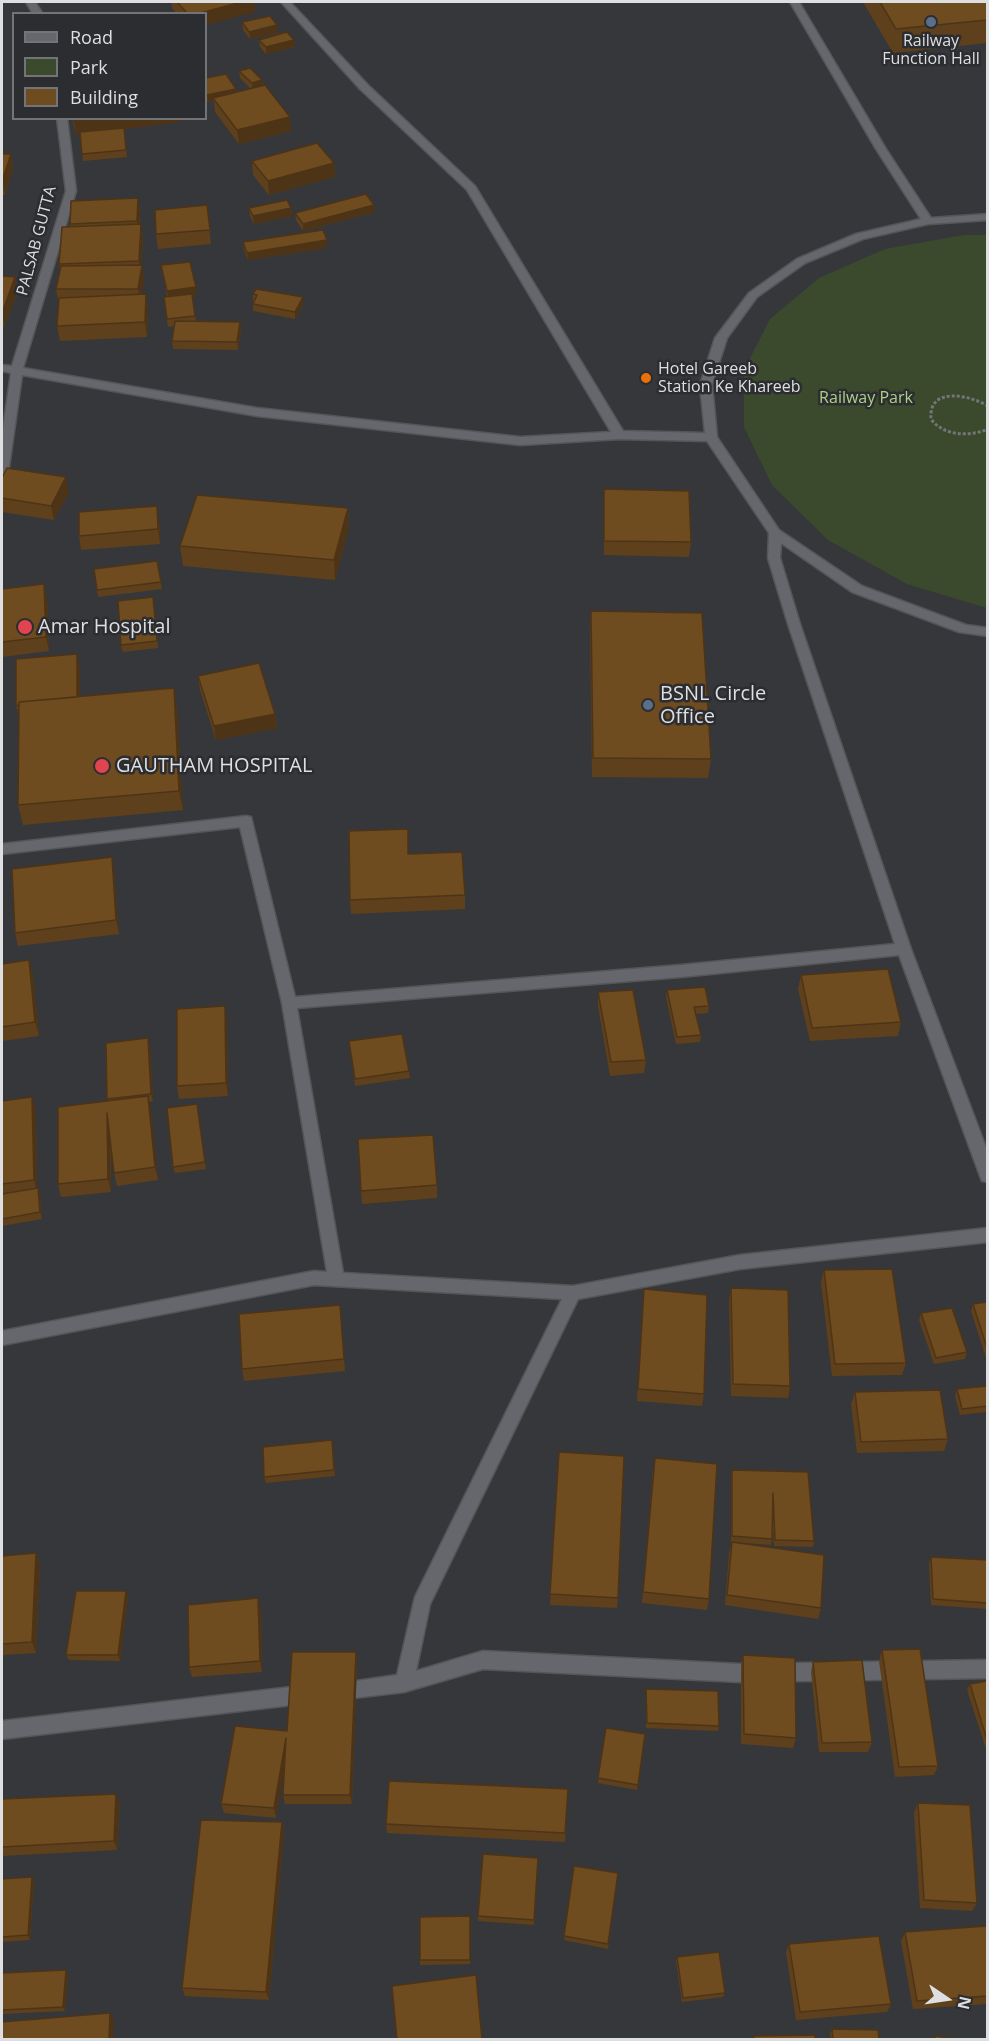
<!DOCTYPE html>
<style>
body{margin:0}
#map{position:relative;width:989px;height:2041px;overflow:hidden;background:#36373b;font-family:"Open Sans",sans-serif}
canvas{display:block}
.frame{position:absolute;inset:0;border:3px solid #dedfe1;pointer-events:none}
.legend{position:absolute;left:12px;top:12px;width:195px;height:108px;box-sizing:border-box;background:#2c2d31;border:2px solid #737477;margin:0;padding:8px 10px;list-style:none;font-size:18px;color:#dedfe1}
.legend li{display:flex;align-items:center;gap:12px;height:30px}
.legend b{width:30px;border:2px solid #737477}
.north{position:absolute;left:917px;top:1969px;width:60px;height:60px;-webkit-text-stroke:4px #2c2d31;paint-order:stroke;rotate:103deg;font-size:16px;font-weight:700;line-height:24px;text-align:center;color:#dedfe1}
.north::after{content:'';display:block;margin:auto;width:21px;height:27px;background:#dedfe1;clip-path:polygon(50% 0,100% 100%,50% 72%,0 100%)}
</style>
<div id="map">
<canvas width="989" height="2041"></canvas>
<div class="frame"></div>
<ul class="legend">
<li><b style="height:8px;background:#66676c"></b>Road</li>
<li><b style="height:16px;background:#3b4a2d"></b>Park</li>
<li><b style="height:16px;background:#6f4b20"></b>Building</li>
</ul>
<div class="north">N</div>
</div>
<script>
const ctx = document.querySelector('canvas').getContext('2d');
ctx.lineJoin = 'round';
function fill(path, color) {
  ctx.fillStyle = color;
  ctx.fill(path, 'evenodd');
}
function stroke(path, color, width, dash) {
  ctx.strokeStyle = color;
  ctx.lineWidth = width;
  ctx.lineCap = dash ? 'butt' : 'round';
  ctx.setLineDash(dash || []);
  ctx.stroke(path);
}
function drawText(font, color, halo, rows, align = 'center') {
  ctx.font = font + ' "Open Sans",sans-serif';
  ctx.lineWidth = 5;
  ctx.setLineDash([]);
  ctx.textBaseline = 'middle';
  ctx.strokeStyle = halo;
  ctx.fillStyle = color;
  for (const [text, x, y, turn = 0] of rows) {
    ctx.save();
    ctx.translate(x, y);
    ctx.rotate((+turn || 0) * Math.PI / 180);
    ctx.textAlign = isNaN(turn) ? turn : align;
    if (halo) ctx.strokeText(text, 0, 0);
    ctx.fillText(text, 0, 0);
    ctx.restore();
  }
}
fill(new Path2D(`
 M964 235H987V608L907 584 828 540 772 485 744 427V370L770 319 819 278 885 249Z`), '#3b4a2d');
const minor = new Path2D(`
 M26 2H35L43 14H33Z
 M281 2H290L368 85 475 186 623 431 705 433 700 385 715 338 749 293 797 259 856 234 921 219 876 149 790 2H799L886 149 931 218 988 214V220L928 224 863 239 805 263 757 297 727 338 712 385 717 437 779 530 862 586 966 625 988 628V636L959 632 852 592 781 543 780 558 800 624 911 949 988 1153V1182L982 1181 980 1176 899 955 681 977 297 1008 343 1273 573 1286 740 1255 988 1228V1242L740 1269 578 1299 430 1604 416 1671 483 1651 740 1664 988 1660V1678L740 1682 483 1669 404 1692 336 1700 329 1697 327 1691 329 1685 397 1675 415 1597 562 1299 314 1285 2 1345V1331L314 1271 327 1272 282 1003 240 827 2 854V844L246 816 251 817 295 997 681 965 895 944 788 624 768 558 769 533 707 441 619 439 520 445 257 416 22 375 8 474 2 478V436L11 373 2 371V365L12 366 66 191 57 118H67L76 191 23 368 257 408 520 437 611 432 467 190 360 89Z
 M309 1685 316 1688 318 1694 316 1700 309 1703 2 1739V1721Z`);
stroke(minor, '#545557', 3);
stroke(new Path2D(`
 M988 406C970 395 928 386 931 419 943 436 970 437 988 429`), '#747578', 3, [3, 2]);
fill(minor, '#66676c');
fill(new Path2D(`
 M171 2H254L255 12 177 14 172 8Z
 M863 2H987V43L893 53Z
 M242 22 278 33 250 39 243 30Z
 M259 40 295 47 266 54 260 47Z
 M239 71 262 80 263 86 291 131 239 144 215 112 214 101 208 102 206 99V78L236 92 251 89 240 78Z
 M72 118H179L180 122 124 129 127 157 83 161 80 135H76Z
 M2 154H11L13 169 5 195H2Z
 M252 161 334 163 335 177 269 195 253 175Z
 M138 198 140 212V224L143 238 141 265 144 280 141 295 146 294 148 309 147 337 60 341 57 326 59 304 56 289 60 268 59 264 70 227V224Z
 M207 205 211 244 158 249 156 234Z
 M249 208H291L292 216 254 224 250 216Z
 M375 212 303 231 296 220 295 213Z
 M243 242 327 248 248 260 244 250Z
 M161 265 197 295H192L196 321 240 322 241 330 238 350 173 349 172 341 174 326 168 327 164 297 167 296Z
 M2 276 15 277 18 291 4 327H2Z
 M253 294 303 297V305L295 319 253 311Z
 M2 478 69 492 54 520 2 512Z
 M604 489 691 542 689 557 604 555Z
 M348 508 349 528 335 580 183 566 180 546Z
 M159 520 160 544 81 550 79 536Z
 M157 561 162 589 98 597 94 569Z
 M2 589 47 598 49 651 2 657Z
 M153 597 158 648 123 652 121 645Z
 M591 611 711 759 708 778 592 777 590 631Z
 M80 668V696L174 688 177 708 183 810 23 825 18 805 19 716 16 706Z
 M198 676 275 714 277 728 216 740 200 690Z
 M409 854 465 895V909L351 914 350 900Z
 M114 871 119 934 18 946 15 933Z
 M2 964 33 974 39 1036 2 1041Z
 M801 975 901 1022 898 1036 810 1041 798 989Z
 M667 990 709 1006 708 1013 696 1014 701 1035 700 1042 676 1044 666 997Z
 M598 992 646 1060 644 1073 610 1076 598 1006Z
 M227 1019 228 1096 179 1099 177 1086Z
 M349 1041 409 1071 410 1078 355 1086Z
 M106 1043 150 1045 153 1101 149 1102 158 1180 117 1186 114 1173 111 1142V1192L61 1197 58 1184 108 1101Z
 M32 1097 36 1110 37 1188H38L40 1194 42 1219 2 1226V1101Z
 M197 1104 206 1169 175 1173 173 1167Z
 M437 1185V1198L362 1204 361 1191Z
 M824 1270 906 1363 902 1375 832 1376 821 1282Z
 M731 1288 790 1386 788 1398 731 1396 729 1300Z
 M644 1289 704 1394 702 1406 637 1401Z
 M987 1302V1361L971 1311 973 1304Z
 M340 1305 345 1371 244 1381 242 1369Z
 M921 1313 967 1352 965 1359 934 1364 919 1320Z
 M987 1386V1412L960 1415 955 1396 957 1389Z
 M855 1392 948 1439 944 1451 857 1453 851 1404Z
 M332 1440 335 1476 266 1483 264 1477Z
 M559 1452 618 1598 617 1608 550 1605Z
 M653 1469 709 1599 707 1610 642 1603Z
 M732 1470 808 1472 814 1541 813 1547 774 1546 772 1516V1539L771 1545 732 1542 821 1608 818 1619 725 1605 729 1553 732 1542H731V1476Z
 M36 1553 40 1564 36 1653 2 1655V1556Z
 M931 1557 987 1560V1609L931 1605 929 1563Z
 M128 1597 120 1661 69 1660 66 1655Z
 M261 1609 262 1672 192 1677 189 1667Z
 M882 1650 938 1766 934 1775 895 1777 879 1661Z
 M356 1652 357 1663 352 1804H285L283 1795 284 1769 276 1818 224 1813 221 1804 287 1731Z
 M743 1655 796 1738 793 1748 741 1744V1666Z
 M813 1662 872 1742 868 1752H819L811 1672Z
 M987 1681V1752L967 1690 970 1684Z
 M646 1689 719 1726 718 1731 646 1728Z
 M606 1728 645 1734 637 1790 598 1783Z
 M568 1789 565 1842 387 1833 386 1824Z
 M2 1799 120 1803 117 1850 2 1856Z
 M918 1803 977 1903 972 1911 920 1908 914 1813Z
 M282 1822 284 1831 269 2000 185 1996 182 1988Z
 M538 1858 534 1925 478 1921V1916Z
 M574 1866 618 1873 608 1949 564 1940Z
 M32 1877 34 1881 30 1940 2 1942V1879Z
 M470 1916V1964L420 1965V1960Z
 M987 1926V2004L913 2009 901 1941 905 1932Z
 M789 1944 891 2004 887 2012 796 2020 786 1952Z
 M677 1957 725 1993 723 1997 682 2002 676 1961Z
 M66 1970 68 1974 65 2011 2 2014V1973Z
 M832 2029 879 2040H831L830 2033Z`), '#5f401c');
fill(new Path2D(`
 M241 2H254L255 12 206 25V14H197Z
 M277 25 278 33 250 39 249 32Z
 M294 40 295 47 266 54V47Z
 M262 80 263 87 252 90V83Z
 M236 89 237 96 213 98 214 101 208 102 207 95Z
 M290 117 291 131 239 144 237 130Z
 M96 118H179L180 122 124 129 127 157 124 129 76 135 74 121Z
 M11 154 13 169 5 195 2 181Z
 M334 163 335 177 269 195 268 181Z
 M138 198 140 212 139 235 137 221Z
 M374 205 375 212 303 231V224Z
 M291 208 292 216 254 224 253 216Z
 M141 224 143 238 141 268 142 265 144 280 140 303 138 289 141 273 139 261Z
 M327 240V248L248 260 247 253Z
 M15 277 18 291 4 327 2 313Z
 M196 287 197 295 168 298 167 291Z
 M146 294 148 309 147 337 145 322Z
 M303 297V305L295 319V312Z
 M240 322 241 330 238 350 237 342Z
 M66 477 69 492 54 520 51 506Z
 M157 506 159 520 160 544 158 529Z
 M348 508 349 528 335 580 334 560Z
 M44 584 47 598 49 651 46 637Z
 M77 654 80 668V714L77 700Z
 M174 688 177 708 183 810 179 791Z
 M275 714 277 728 216 740 214 726Z
 M112 857 114 871 119 934 116 920Z
 M29 960 33 974 39 1036 35 1022Z
 M225 1006 227 1019 228 1096 226 1083Z
 M148 1038 150 1045 153 1101 151 1094Z
 M148 1096 151 1109 158 1180 155 1167Z
 M32 1097 36 1110 37 1193 34 1180Z
 M107 1113 110 1126 111 1192 108 1179Z
 M38 1188 40 1194 42 1219 40 1212Z
 M36 1553 40 1564 36 1653 32 1642Z
 M126 1591 128 1597 120 1661 118 1655Z
 M258 1598 261 1609 262 1672 260 1661Z
 M356 1652 357 1663 352 1804 350 1795Z
 M286 1738 288 1748 276 1818 274 1808Z
 M116 1794 120 1803 117 1850 114 1841Z
 M282 1822 284 1831 269 2000 266 1992Z
 M32 1877 34 1881 30 1940 28 1935Z
 M66 1970 68 1974 65 2011 63 2007Z
 M110 2013 114 2021 113 2040H109Z`), '#4e3416');
const building = new Path2D(`
 M177 2H241L197 14H188Z
 M880 2H987V20L896 29Z
 M270 16 277 25 249 32 242 22Z
 M287 32 294 40 266 47 259 40Z
 M250 68 262 80 252 83 239 71Z
 M226 74 236 89 207 95 206 93V78Z
 M265 85 290 117 237 130 213 98Z
 M73 118H96L74 121Z
 M124 128 126 150 82 154 80 132Z
 M317 143 334 163 268 181 252 161Z
 M2 154H11L2 181Z
 M366 194 374 205 303 224 295 213Z
 M138 198 137 221 70 224 71 201Z
 M287 200 291 208 253 216 249 208Z
 M207 205 210 230 156 234 155 210Z
 M141 224 139 261 59 264 62 227Z
 M323 230 327 240 247 253 243 242Z
 M190 262 196 287 167 291 161 265Z
 M142 265 138 289H56L61 266Z
 M2 276 15 277 2 313Z
 M256 289 303 297 295 312 253 304 257 295 253 294Z
 M146 294 145 322 57 326 59 298Z
 M192 294 195 316 167 319 164 297Z
 M175 321 240 322 237 342 172 341Z
 M7 468 66 477 51 506 2 498V478Z
 M604 489 689 491 691 542 604 541Z
 M197 495 348 508 334 560 180 546Z
 M157 506 158 529 79 536V512Z
 M157 561 161 582 97 590 94 569Z
 M44 584 46 637 2 642V589Z
 M153 597 157 641 121 645 118 601Z
 M591 611 702 613 711 759 593 758Z
 M77 654V697L19 702V705L16 706V659Z
 M259 663 275 714 214 726 198 676Z
 M174 688 179 791 18 805 19 702Z
 M408 829V854L462 852 465 895 350 900 349 831Z
 M112 857 116 920 15 933 12 869Z
 M29 960 35 1022 2 1027V964Z
 M888 969 901 1022 812 1028 801 975Z
 M705 987 709 1006 694 1007 701 1035 677 1037 667 990Z
 M633 990 646 1060 611 1062 598 992Z
 M225 1006 226 1083 177 1086V1009Z
 M402 1034 409 1071 355 1079 349 1041Z
 M148 1038 151 1094 107 1099 106 1043Z
 M148 1096 155 1167 114 1173 107 1113 108 1179 58 1184V1107Z
 M32 1097 34 1180 2 1184V1101Z
 M197 1104 205 1162 173 1167 167 1108Z
 M433 1135 437 1185 361 1191 358 1139Z
 M38 1188 40 1212 2 1219V1194Z
 M892 1269 906 1363 835 1364 824 1270Z
 M731 1288 788 1290 790 1386 733 1384Z
 M644 1289 707 1295 704 1394 638 1389Z
 M987 1302V1348L973 1304Z
 M340 1305 344 1359 242 1369 239 1314Z
 M952 1308 967 1352 936 1358 921 1313Z
 M987 1386V1406L962 1409 957 1389Z
 M940 1390 948 1439 861 1442 855 1392Z
 M332 1440 334 1470 264 1477 263 1447Z
 M559 1452 624 1456 618 1598 550 1594Z
 M655 1458 717 1464 709 1599 643 1592Z
 M732 1470 808 1472 814 1541 775 1540 773 1493 772 1539 732 1536Z
 M732 1542 824 1555 821 1608 727 1595Z
 M36 1553 32 1642 2 1644V1556Z
 M931 1557 987 1560V1603L933 1599Z
 M76 1591H126L118 1655H66Z
 M258 1598 260 1661 189 1667 188 1605Z
 M920 1649 938 1766 899 1767 882 1650Z
 M292 1652H356L350 1795H283L286 1738 274 1808 221 1804 235 1726 287 1731Z
 M743 1655 795 1658 796 1738 744 1734Z
 M862 1660 872 1742 822 1743 813 1662Z
 M987 1681V1740L970 1684Z
 M646 1689 718 1691 719 1726 647 1723Z
 M606 1728 645 1734 638 1785 598 1778Z
 M389 1781 568 1789 565 1833 386 1824Z
 M116 1794 114 1841 2 1847V1799Z
 M918 1803 970 1805 977 1903 924 1900Z
 M201 1820 282 1822 266 1992 182 1988Z
 M483 1854 538 1858 534 1920 478 1916Z
 M574 1866 618 1873 608 1944 564 1936Z
 M32 1877 28 1935 2 1937V1879Z
 M470 1916V1960H420V1917Z
 M987 1926V1996L917 2001 905 1932Z
 M879 1936 891 2004 800 2012 789 1944Z
 M719 1952 725 1993 683 1998 677 1957Z
 M66 1970 63 2007 2 2010V1973Z
 M476 1975 482 2040H397L392 1986Z
 M110 2013 109 2040H2V2022Z
 M832 2029 878 2030 879 2040H833Z
 M815 2035V2040H754V2036Z
 M935 2036 963 2040H935Z`);
fill(building, '#6f4b20');
stroke(building, '#4e3416', 1.5);
for (const [x, y, r, color] of [
 [931,22,6,"#5c6f8a"],
 [646,378,6,"#e8710a"],
 [25,627,8,"#e0444e"],
 [648,705,6,"#5c6f8a"],
 [102,766,8,"#e0444e"]
]) {
  const dot = new Path2D();
  dot.arc(x, y, r, 0, 2 * Math.PI);
  ctx.fillStyle = color;
  ctx.fill(dot);
  stroke(dot, '#2c2d31', 2);
}
drawText('16px', '#dedfe1', '#2c2d31', [
 ["Railway",931,41],
 ["Function Hall",931,59],
 ["Hotel Gareeb",658,369,"left"],
 ["Station Ke Khareeb",658,387,"left"]
]);
drawText('16px', '#dedfe1', '#2c2d31', [
 ["PALSAB GUTTA",37,241,-75]
]);
drawText('16px', '#add187', '#2c2d31', [
 ["Railway Park",866,398]
]);
drawText('20px', '#dedfe1', '#2c2d31', [
 ["Amar Hospital",38,627],
 ["BSNL Circle",660,694],
 ["Office",660,717],
 ["GAUTHAM HOSPITAL",116,766]
], 'left');
</script>
